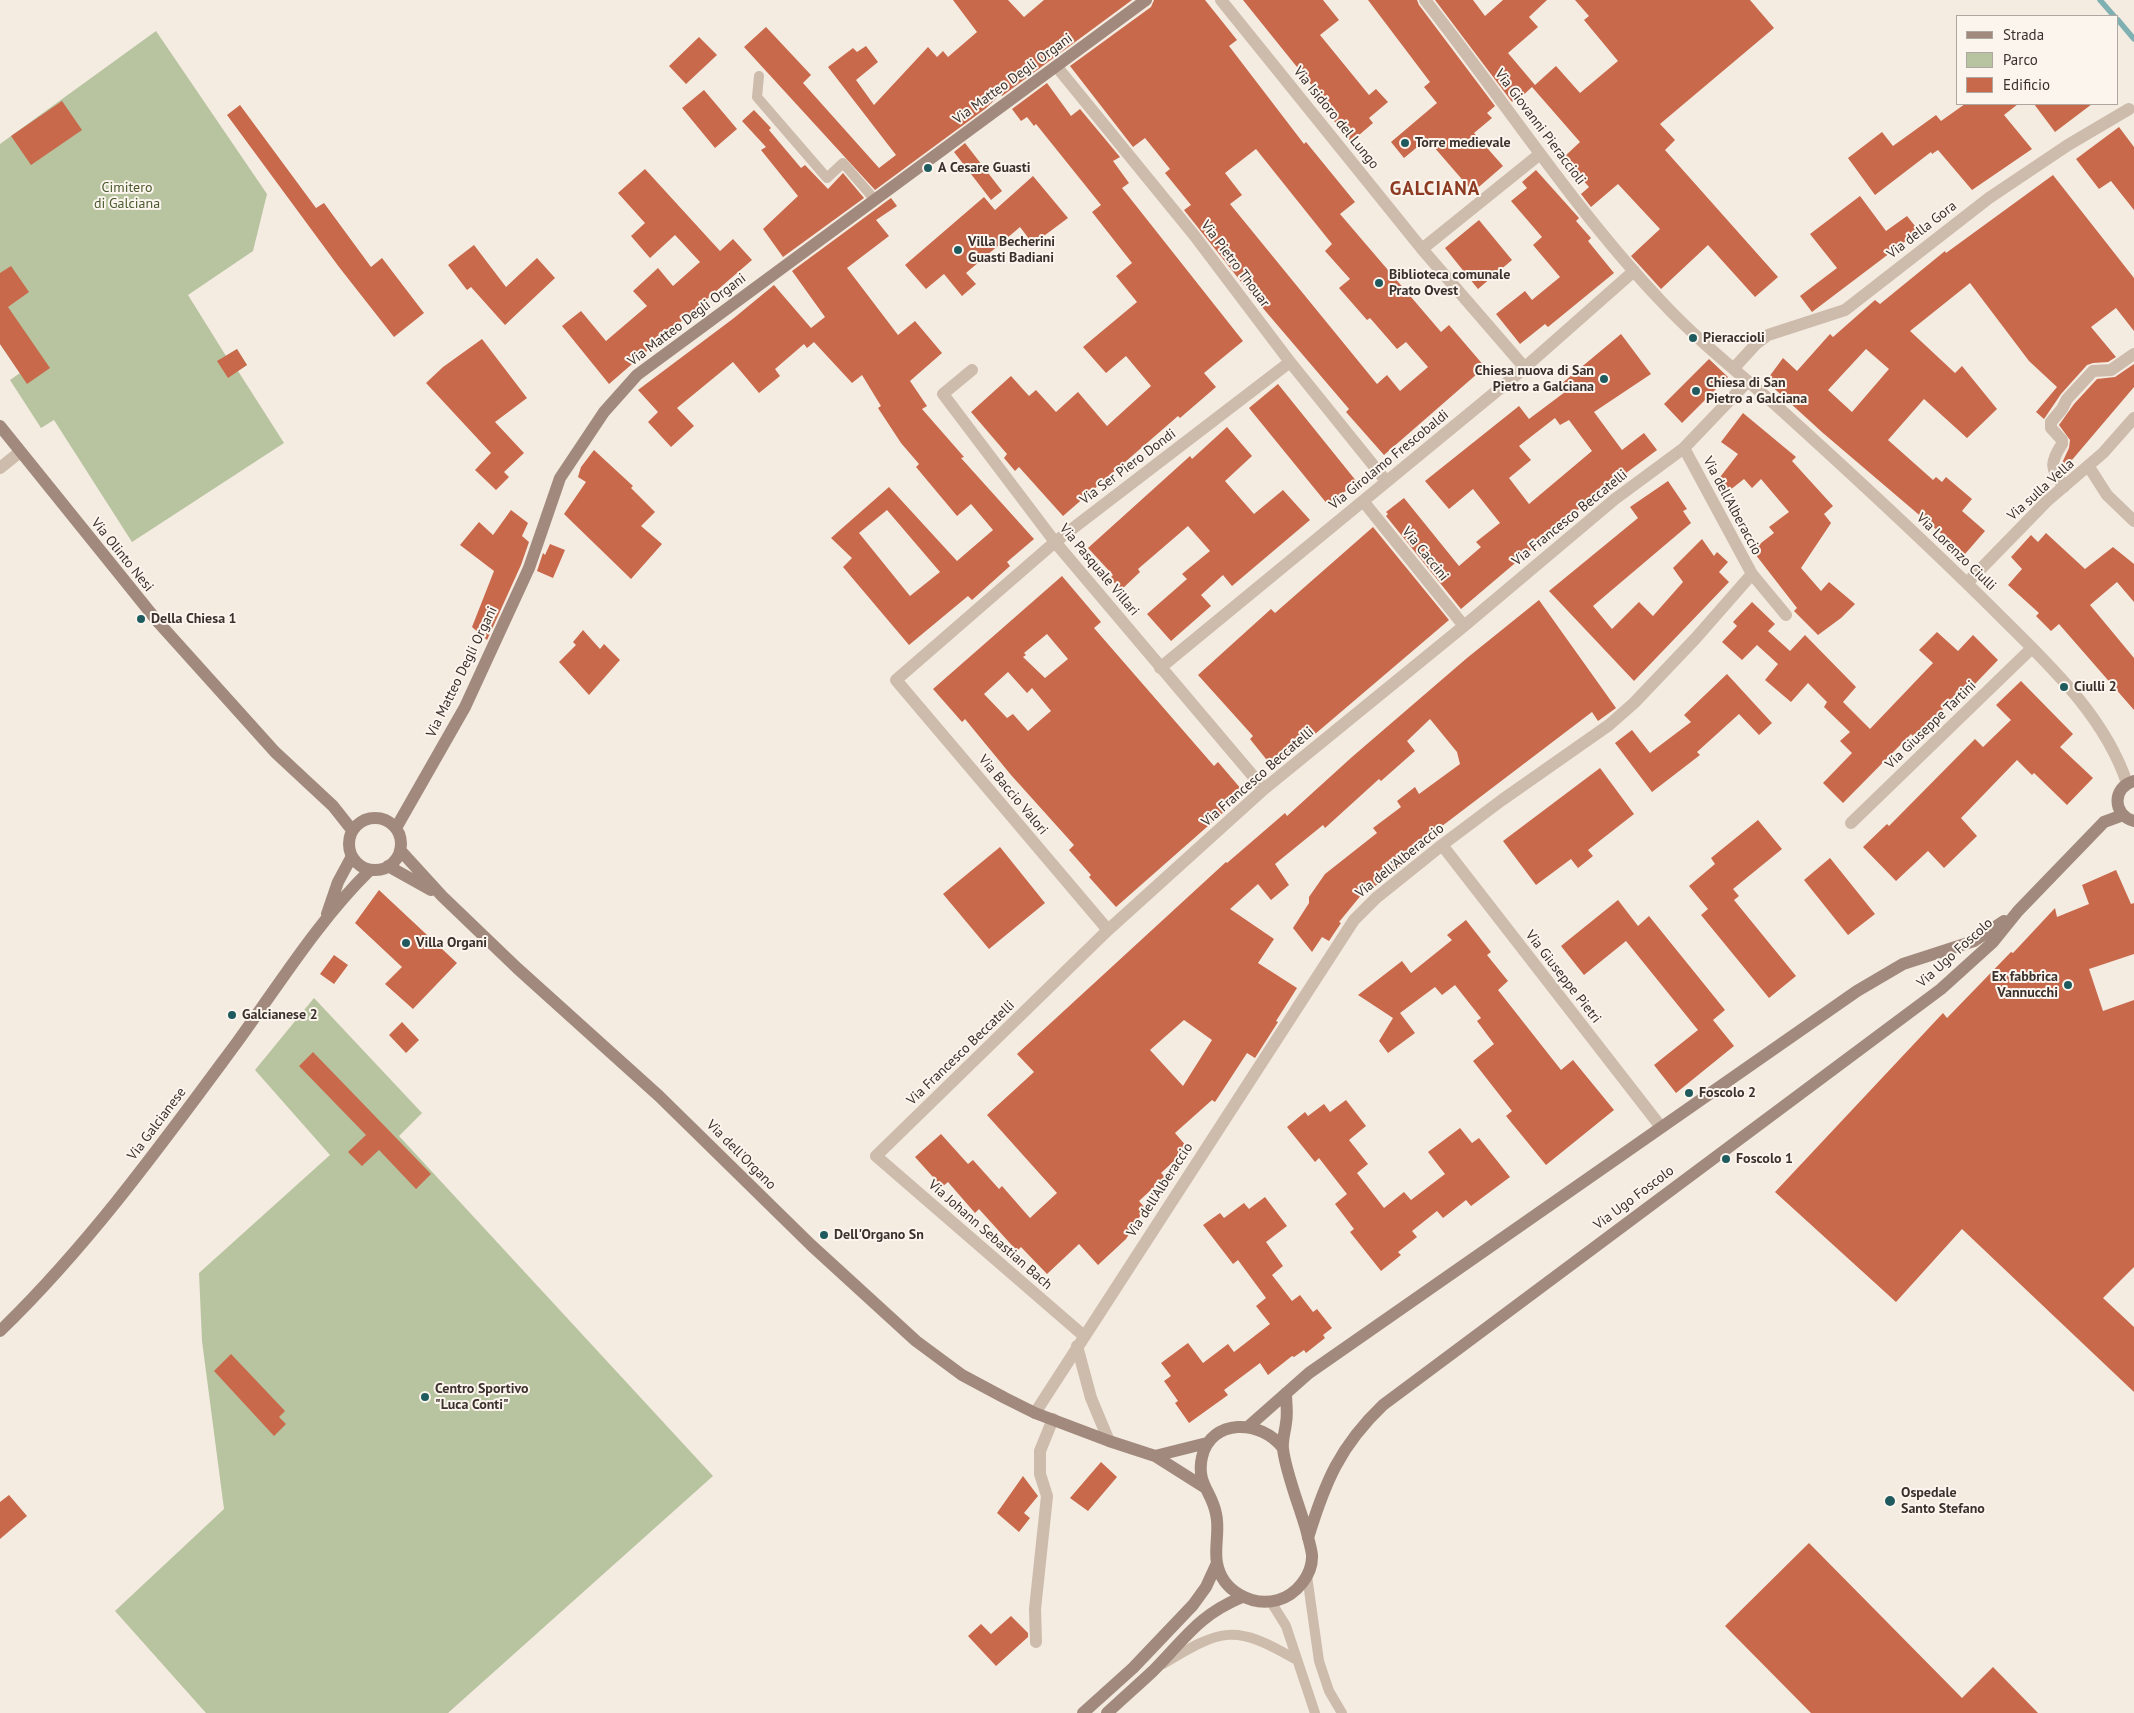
<!DOCTYPE html>
<style>
body{margin:0}
#map{position:relative;width:2134px;height:1713px;overflow:hidden;background:#f4ebe1;font-family:"PT Sans",sans-serif}
canvas{display:block}
.legend{position:absolute;left:1956px;top:15px;width:162px;height:90px;box-sizing:border-box;background:#fbf5ee;border:1px solid #aea6a0;margin:0;padding:6px 9px;list-style:none;font-size:15px;color:#3b302b}
.legend li{display:flex;align-items:center;gap:10px;height:25px}
.legend b{width:25px;border:1px solid #aea6a0}
</style>
<div id="map">
<canvas width="2134" height="1713"></canvas>
<ul class="legend">
<li><b style="height:6px;background:#a18a7d"></b>Strada</li>
<li><b style="height:14px;background:#b8c4a0"></b>Parco</li>
<li><b style="height:14px;background:#c8694b"></b>Edificio</li>
</ul>
</div>
<script>
const ctx = document.querySelector('canvas').getContext('2d');
ctx.lineJoin = 'round';
function fill(path, color) {
  ctx.fillStyle = color;
  ctx.fill(path, 'evenodd');
}
function stroke(path, color, width, dash) {
  ctx.strokeStyle = color;
  ctx.lineWidth = width;
  ctx.lineCap = dash ? 'butt' : 'round';
  ctx.setLineDash(dash || []);
  ctx.stroke(path);
}
function drawText(font, color, halo, rows, align = 'center') {
  ctx.font = font + ' "PT Sans",sans-serif';
  ctx.lineWidth = 4;
  ctx.setLineDash([]);
  ctx.textBaseline = 'middle';
  ctx.strokeStyle = halo;
  ctx.fillStyle = color;
  for (const [text, x, y, turn = 0] of rows) {
    ctx.save();
    ctx.translate(x, y);
    ctx.rotate((+turn || 0) * Math.PI / 180);
    ctx.textAlign = isNaN(turn) ? turn : align;
    if (halo) ctx.strokeText(text, 0, 0);
    ctx.fillText(text, 0, 0);
    ctx.restore();
  }
}
fill(new Path2D(`
 M156 31 267 194 253 251 188 295 226 356 237 349 247 365 238 371 284 443 132 542 54 420 41 428 10 380 20 373 0 344V144Z
 M314 998 422 1113 399 1136 713 1476 448 1713H206L115 1611 224 1509 202 1341 199 1273 330 1155 255 1070Z`), '#b8c4a0');
stroke(new Path2D(`
 M2100 0 2114 16
 M2118 20 2134 39`), '#7fb0b2', 5.5);
fill(new Path2D(`
 M953 0H1008L1024 17 1044 0H1132L1002 96 1001 94 985 109 875 190 744 47 766 27 811 75 803 83 879 168 896 155 828 67 853 48 857 52 866 46 878 62 856 80 874 105 928 47 937 57 943 51 948 57 977 32Z
 M1154 0H1205L1237 40 1229 46 1304 144 1306 142 1355 202 1340 214 1441 332 1449 325 1485 367 1384 455 1346 412 1349 409 1250 293 1184 210 1191 205 1165 173 1170 169 1145 138 1133 147 1070 66 1151 7ZM1256 149 1332 244 1325 251 1350 279 1339 288 1367 320 1370 318 1397 349 1406 342 1428 367 1400 391 1387 375 1377 384 1230 204 1242 195 1225 173Z
 M1243 0H1323L1339 20 1320 35 1369 95 1376 89 1388 102 1369 118 1373 123 1351 142 1330 116 1334 113Z
 M1368 0H1417L1419 5 1495 106 1487 113 1492 118 1474 133 1503 166 1473 192 1427 139 1404 158 1391 142 1437 103 1424 87 1430 82Z
 M1435 0H1473L1485 16 1503 0H1547L1529 17 1538 27 1508 53 1535 85 1556 66 1580 93 1618 61 1584 20 1589 16 1575 0H1750L1774 28 1660 124 1675 140 1665 150 1778 277 1755 297 1708 245 1661 289 1631 256 1660 229 1618 184 1591 207 1581 194 1589 187 1563 158 1580 142 1532 87 1518 100 1516 98 1512 102Z
 M699 37 717 55 686 84 669 66Z
 M1047 83 1071 116 1080 109 1120 157 1113 161 1129 183 1122 188 1243 341 1204 373 1216 387 1180 418 1178 416 1063 516 1019 467 1015 471 1004 458 1007 454 971 412 1011 376 1029 396 1036 390 1056 412 1078 392 1107 426 1151 386 1126 356 1106 373 1083 347 1137 302 1116 276 1132 263 1092 212 1101 205 1089 190 1036 124 1034 126 1027 117 1021 121 1012 109Z
 M704 90 737 129 715 148 682 108Z
 M62 101 82 130 31 165 11 136Z
 M1965 104H2018L2004 115 2032 149 1972 190 1938 150 1932 154 1931 152 1875 195 1848 158 1882 132 1893 146 1936 115 1941 121Z
 M2034 104H2092L2055 132Z
 M240 105 316 208 324 203 371 267 382 258 424 313 394 337 339 267 227 115Z
 M754 110 771 128 769 130 801 168 805 165 828 189 843 173 864 198 783 257 763 229 798 196 761 150 766 147 742 121Z
 M2119 127 2134 147V210L2111 181 2099 189 2076 159Z
 M965 143 1002 191 991 200 954 152Z
 M645 169 720 251 733 239 752 260 609 384 562 326 581 311 606 341 647 306 633 291 658 268 673 286 700 262 675 235 650 258 631 236 645 223 618 193Z
 M1536 170 1579 218 1576 221 1591 238 1588 241 1614 273 1548 327 1545 324 1520 344 1496 314 1525 291 1532 300 1560 277 1533 245 1542 237 1511 201 1527 188 1522 182Z
 M2053 175 2134 278V331L2116 308 2091 327 2116 357 2108 362 2093 363 2087 365 2061 394 2044 419 2036 412 2057 387 2029 361 1970 283 1910 331 1955 373 1962 366 1997 409 1967 438 1924 399 1888 440 1933 480 1936 477 1942 482 1946 477 1972 499 1962 511 1985 531 1965 554 1823 433 1766 381 1783 358 1797 371 1830 334 1833 337 1875 300 1880 304 1945 251 1946 253ZM1866 349 1889 369 1852 412 1828 390Z
 M1033 176 1068 218 1033 244 1020 227 966 273 976 284 962 296 944 274 926 289 905 265 984 197 995 210Z
 M1860 196 1886 231 1907 216 1919 231 1812 312 1800 296 1837 268 1810 234Z
 M891 198 897 206 876 220 889 236 847 268 898 335 915 321 942 353 910 381 927 406 922 409 964 457 961 458 1034 539 1007 562 1010 566 972 600 968 596 909 645 843 567 852 558 831 538 889 487 957 561 993 530 971 504 957 516 916 467 919 464 901 443 878 408 881 406 862 375 852 383 814 342 807 348 804 344 775 369 780 376 759 393 733 362 677 408 694 426 671 447 648 422 658 412 638 390 734 318 774 285 811 328 825 317 792 271ZM887 510 940 572 910 596 859 533Z
 M1479 220 1512 260 1478 289 1445 248Z
 M474 245 506 287 537 258 555 278 505 325 471 287 467 290 448 265Z
 M11 266 29 292 8 307 50 368 27 384 0 344V273Z
 M1621 334 1651 374 1594 412 1622 450 1644 433 1657 450 1614 482 1613 480 1461 609 1386 516 1388 514 1386 512 1404 498 1459 566 1481 547 1476 542 1500 523 1473 489 1449 509 1425 481 1519 406 1529 419 1565 392 1560 385ZM1555 418 1560 425 1569 420 1592 451 1529 504 1509 478 1531 460 1519 446Z
 M482 339 527 398 495 422 524 453 504 472 509 477 496 490 475 470 491 453 426 383 443 367Z
 M237 349 247 365 228 378 217 361Z
 M1709 359 1728 377 1682 423 1664 404Z
 M2134 364V387L2066 467 2062 463 2069 448 2070 440 2059 425 2074 404 2097 379 2115 377Z
 M1278 384 1357 482 1328 505 1249 408Z
 M1743 413 1796 457 1792 461 1833 506 1824 514 1831 523 1801 568 1821 591 1829 582 1855 604 1841 618 1818 635 1794 611 1797 608 1752 550 1774 533 1769 527 1789 512 1761 479 1752 488 1744 479 1725 494 1717 481 1738 454 1721 442Z
 M1227 427 1252 456 1225 481 1254 514 1283 490 1310 520 1232 586 1223 575 1201 595 1211 606 1171 641 1147 614 1187 579 1182 574 1210 551 1188 526 1138 569 1140 572 1121 590 1110 578 1113 575 1088 548 1190 456 1192 459Z
 M594 450 633 486 631 488 655 512 641 526 662 544 631 579 564 514 586 482 578 477 581 467Z
 M1668 481 1687 509 1683 511 1691 523 1593 606 1612 629 1639 602 1653 616 1683 582 1673 568 1702 539 1714 556 1717 552 1728 562 1719 572 1729 582 1634 681 1549 591 1638 518 1630 507Z
 M511 510 528 523 522 536 529 542 521 565 487 640 472 627 494 571 460 545 479 522 493 535Z
 M1373 527 1449 620 1274 769 1250 739 1253 736 1198 675 1271 609 1275 613Z
 M2046 533 2085 569 2113 547 2134 564V602L2117 582 2090 605 2134 658V710L2059 624 2051 631 2036 616 2039 613 2008 585 2022 569 2011 557 2031 535 2038 542Z
 M550 544 565 550 553 578 537 571 543 553 545 555Z
 M1062 576 1101 622 1094 628 1214 766 1218 762 1242 790 1222 807 1225 811 1116 907 1089 877 1091 875 1069 850 1074 845 1011 775 965 719 962 722 933 689ZM1047 634 1068 659 1045 678 1023 657 1026 655 1024 653ZM1008 672 1027 693 1032 688 1051 711 1028 731 1013 714 1007 718 984 694Z
 M1539 600 1616 708 1598 721 1592 712 1425 839 1429 844 1369 891 1367 888 1339 922 1341 923 1329 941 1322 937 1312 952 1293 928 1309 903V897L1325 874 1377 833 1373 828 1401 807 1397 801 1415 787 1419 794 1460 764 1457 752 1430 719 1407 741 1415 751 1381 781 1379 779 1325 828 1323 825 1275 864 1289 885 1271 900 1258 884 1230 909 1274 939 1258 963 1297 988 1276 1021 1278 1022 1255 1058 1247 1053 1215 1102 1212 1100 1175 1133 1188 1148 1161 1173 1165 1177 1139 1201 1145 1208 1126 1239 1098 1265 1079 1244 1047 1274 1021 1247 1017 1251 979 1209 975 1213 948 1182 942 1187 915 1157 941 1134 968 1164 973 1160 999 1189 1002 1186 1030 1218 1057 1193 987 1115 1034 1072 1017 1054 1226 862 1227 863 1285 813 1287 816 1352 757 1467 658ZM1184 1020 1212 1040 1183 1086 1150 1050Z
 M1752 602 1775 624 1768 631 1790 651 1805 635 1856 687 1843 702 1870 729 1933 663 1919 650 1937 632 1958 651 1973 635 1998 660 1973 686 1969 682 1915 738 1911 734 1843 803 1823 783 1852 753 1840 741 1850 732 1824 707 1827 702 1808 683 1791 702 1765 680 1778 664 1757 645 1742 660 1722 642 1737 626 1733 622Z
 M583 630 600 649 604 644 620 660 589 695 559 662 576 645 573 642Z
 M1727 674 1772 723 1759 735 1739 714 1697 752 1700 755 1652 792 1615 743 1632 730 1650 753 1691 722 1684 715Z
 M2021 681 2073 734 2060 747 2093 778 2067 805 2034 773 2032 775 2017 760 1961 818 1977 836 1944 868 1928 851 1896 881 1863 847 1887 824 1889 826 1975 739 1983 747 2011 720 1996 705Z
 M1600 768 1634 814 1588 850 1593 856 1578 868 1571 859 1536 885 1503 841Z
 M1758 820 1782 849 1733 889 1739 896 1734 900 1796 976 1769 998 1701 915 1708 909 1689 886 1715 864 1711 858Z
 M1000 847 1045 903 989 949 943 894Z
 M1830 858 1875 914 1848 935 1804 880Z
 M2116 870 2131 904 2134 903V954L2089 969 2103 1011 2134 1000V1267L2103 1298 2134 1327V1392L1962 1229 1896 1302 1775 1192 1943 1013 1947 1018 2011 952 2013 953 2055 908 2057 917 2089 904 2082 885Z
 M379 890 457 963 413 1009 385 984 402 967 355 923Z
 M1618 900 1638 926 1649 916 1725 1010 1713 1020 1734 1046 1676 1093 1654 1065 1698 1030 1626 941 1584 975 1561 946Z
 M1466 920 1491 952 1487 955 1508 981 1498 990 1561 1070 1573 1060 1614 1110 1546 1165 1506 1116 1512 1111 1473 1061 1494 1044 1477 1021 1481 1018 1455 985 1442 995 1435 987 1400 1013 1415 1033 1388 1053 1379 1041 1393 1018 1358 995 1402 961 1411 973 1452 940 1447 935Z
 M334 955 348 965 334 984 320 974Z
 M402 1022 419 1040 406 1053 389 1035Z
 M313 1052 431 1174 416 1189 379 1150 362 1166 348 1152 366 1135 299 1066Z
 M1346 1100 1366 1126 1349 1140 1368 1164 1357 1173 1384 1208 1404 1192 1411 1200 1445 1174 1428 1152 1460 1128 1472 1143 1479 1138 1510 1177 1471 1206 1466 1200 1443 1218 1437 1211 1412 1231 1417 1237 1398 1252 1401 1255 1381 1271 1350 1232 1354 1229 1335 1204 1347 1194 1319 1158 1315 1162 1287 1127 1305 1112 1308 1116 1324 1104 1330 1112Z
 M1265 1197 1287 1226 1266 1242 1283 1266 1272 1275 1292 1301 1300 1295 1313 1312 1317 1309 1332 1328 1323 1335 1325 1338 1306 1353 1304 1350 1294 1357 1292 1356 1268 1375 1260 1363 1224 1390 1228 1395 1189 1423 1175 1403 1178 1401 1164 1381 1171 1376 1161 1363 1188 1343 1203 1363 1228 1344 1234 1352 1270 1324 1256 1306 1266 1298 1238 1260 1233 1264 1203 1225 1220 1213 1224 1218 1244 1203 1249 1209Z
 M231 1354 285 1411 279 1417 286 1424 274 1436 214 1371Z
 M1101 1462 1117 1477 1088 1511 1070 1498Z
 M1023 1476 1038 1496 1024 1513 1030 1518 1019 1532 997 1513Z
 M9 1495 27 1516 0 1539V1502Z
 M1809 1543 1962 1698 1993 1667 2038 1713H1811L1725 1626Z
 M1011 1616 1028 1633V1637L996 1666 968 1636 981 1624 991 1634Z`), '#c8694b');
stroke(new Path2D(`
 M759 76 757 97 827 178 843 163 875 200
 M1307 1576 1319 1661 1329 1691 1342 1713
 M1271 1602 1286 1626 1315 1713
 M1163 1664C1222 1628 1235 1624 1295 1659`), '#cdbbac', 10);
stroke(new Path2D(`
 M1221 0 1422 249 1525 368
 M1425 0C1504 100 1573 208 1661 301 1697 340 1739 373 1779 408 1854 476 1928 544 2000 616 2049 665 2104 715 2127 783
 M1057 67 1194 235 1290 362 1386 481
 M1422 249 1540 154
 M1734 368 1756 344 1768 335 1845 310 1989 198 2068 145 2129 109
 M972 370 943 394 1055 542 1264 789
 M2089 467 2107 495 2134 521
 M0 468 20 452
 M2064 487C2051 468 2049 464 2062 444V440L2051 428V422L2062 409 2067 399 2093 371 2111 370 2134 354
 M1363 501 1464 626
 M1752 574 1786 615
 M1967 583 2047 501 2103 453 2134 418
 M1160 668 1515 376 1634 271
 M1851 823 2032 648
 M1442 845 1661 1127
 M1108 930 896 680 1055 542 1290 362
 M1084 1336 876 1156 1108 930 1264 789 1464 626 1615 499 1684 448 1748 381
 M1077 1346 1091 1398 1109 1441
 M1035 1413 1354 920 1376 898 1442 845 1502 800 1609 725 1634 703 1695 639 1752 574 1684 448
 M1036 1642 1035 1609 1047 1496 1040 1474V1451L1053 1419`), '#cdbbac', 12);
stroke(new Path2D(`
 M0 426 158 622 275 752 333 806 352 830
 M2134 781C2112 787 2112 815 2134 821
 M349 844a26 26 0 1 1 52 0a26 26 0 1 1-52 0Z
 M396 828 465 707 529 568 560 478 604 412 637 375 1146 0
 M400 850 442 896 517 968 659 1096 811 1245 916 1341 962 1375 1005 1398 1035 1413 1109 1441 1155 1456 1204 1487
 M388 866 431 890
 M327 914 338 882 352 856
 M0 1331C90 1244 164 1141 238 1041 280 983 319 920 370 870
 M1249 1426 1309 1373 1857 991 1903 964 1974 941 2004 921
 M1283 1448C1261 1419 1211 1418 1202 1457 1196 1484 1212 1491 1216 1514 1220 1530 1214 1547 1217 1563 1222 1591 1252 1607 1278 1600 1296 1595 1313 1575 1312 1555 1311 1547 1308 1538 1306 1529 1299 1505 1286 1473 1283 1449 1282 1440 1285 1432 1286 1423 1288 1413 1286 1403 1286 1393
 M1155 1456 1207 1443
 M1308 1538C1325 1482 1340 1446 1383 1405L1941 989 1993 942 2018 911 2104 822 2123 815
 M1083 1713 1133 1668 1193 1605 1206 1587 1217 1563
 M1107 1713C1122 1699 1138 1685 1153 1671 1185 1639 1197 1616 1242 1597`), '#a18a7d', 12);
for (const [x, y, r, color] of [
 [1405,143,5,"#1f5a5e"],
 [928,168,5,"#1f5a5e"],
 [958,250,5,"#1f5a5e"],
 [1379,283,5,"#1f5a5e"],
 [1693,338,5,"#1f5a5e"],
 [1604,379,5,"#1f5a5e"],
 [1696,391,5,"#1f5a5e"],
 [141,619,5,"#1f5a5e"],
 [2064,687,5,"#1f5a5e"],
 [406,943,5,"#1f5a5e"],
 [2068,985,5,"#1f5a5e"],
 [232,1015,5,"#1f5a5e"],
 [1689,1093,5,"#1f5a5e"],
 [1726,1159,5,"#1f5a5e"],
 [824,1235,5,"#1f5a5e"],
 [425,1397,5,"#1f5a5e"],
 [1890,1501,6,"#1f5a5e"]
]) {
  const dot = new Path2D();
  dot.arc(x, y, r, 0, 2 * Math.PI);
  ctx.fillStyle = color;
  ctx.fill(dot);
  stroke(dot, '#fbf5ee', 2);
}
drawText('14px', '#3b302b', '#fbf5ee', [
 ["Via Matteo Degli Organi",1013,79,-36],
 ["Via Isidoro del Lungo",1336,118,51],
 ["Via Giovanni Pieraccioli",1540,127,53],
 ["Via della Gora",1922,230,-38],
 ["Via Pietro Thouar",1235,264,53],
 ["Via Matteo Degli Organi",687,320,-37],
 ["Via Girolamo Frescobaldi",1389,460,-39],
 ["Via Ser Piero Dondi",1128,467,-37],
 ["Via sulla Vella",2041,490,-42],
 ["Via dell'Alberaccio",1732,506,62],
 ["Via Francesco Beccatelli",1570,518,-39],
 ["Via Lorenzo Ciulli",1956,552,44],
 ["Via Caccini",1425,554,51],
 ["Via Olinto Nesi",122,555,51],
 ["Via Pasquale Villari",1099,570,50],
 ["Via Matteo Degli Organi",462,672,-64],
 ["Via Giuseppe Tartini",1931,725,-44],
 ["Via Francesco Beccatelli",1258,777,-41],
 ["Via Baccio Valori",1013,795,50],
 ["Via dell'Alberaccio",1400,861,-39],
 ["Via Ugo Foscolo",1955,953,-42],
 ["Via Giuseppe Pietri",1563,977,52],
 ["Via Francesco Beccatelli",961,1053,-44],
 ["Via Galcianese",157,1124,-53],
 ["Via dell'Organo",741,1155,45],
 ["Via dell'Alberaccio",1160,1190,-57],
 ["Via Ugo Foscolo",1634,1198,-37],
 ["Via Johann Sebastian Bach",990,1235,41]
]);
drawText('bold 14px', '#3b302b', '#fbf5ee', [
 ["Torre medievale",1415,143],
 ["A Cesare Guasti",938,168],
 ["Villa Becherini",968,242],
 ["Guasti Badiani",968,258],
 ["Biblioteca comunale",1389,275],
 ["Prato Ovest",1389,291],
 ["Pieraccioli",1703,338],
 ["Chiesa nuova di San",1594,371,"right"],
 ["Pietro a Galciana",1594,387,"right"],
 ["Chiesa di San",1706,383],
 ["Pietro a Galciana",1706,399],
 ["Della Chiesa 1",151,619],
 ["Ciulli 2",2074,687],
 ["Villa Organi",416,943],
 ["Ex fabbrica",2058,977,"right"],
 ["Vannucchi",2058,993,"right"],
 ["Galcianese 2",242,1015],
 ["Foscolo 2",1699,1093],
 ["Foscolo 1",1736,1159],
 ["Dell'Organo Sn",834,1235],
 ["Centro Sportivo",435,1389],
 ["\"Luca Conti\"",435,1405],
 ["Ospedale",1901,1493],
 ["Santo Stefano",1901,1509]
], 'left');
drawText('14px', '#4a5a2e', '#fbf5ee', [
 ["Cimitero",127,188],
 ["di Galciana",127,204]
]);
ctx.letterSpacing = '1px';
drawText('bold 19px', '#8c3b22', '#fbf5ee', [
 ["GALCIANA",1435,190]
]);
ctx.letterSpacing = '0px';
</script>
